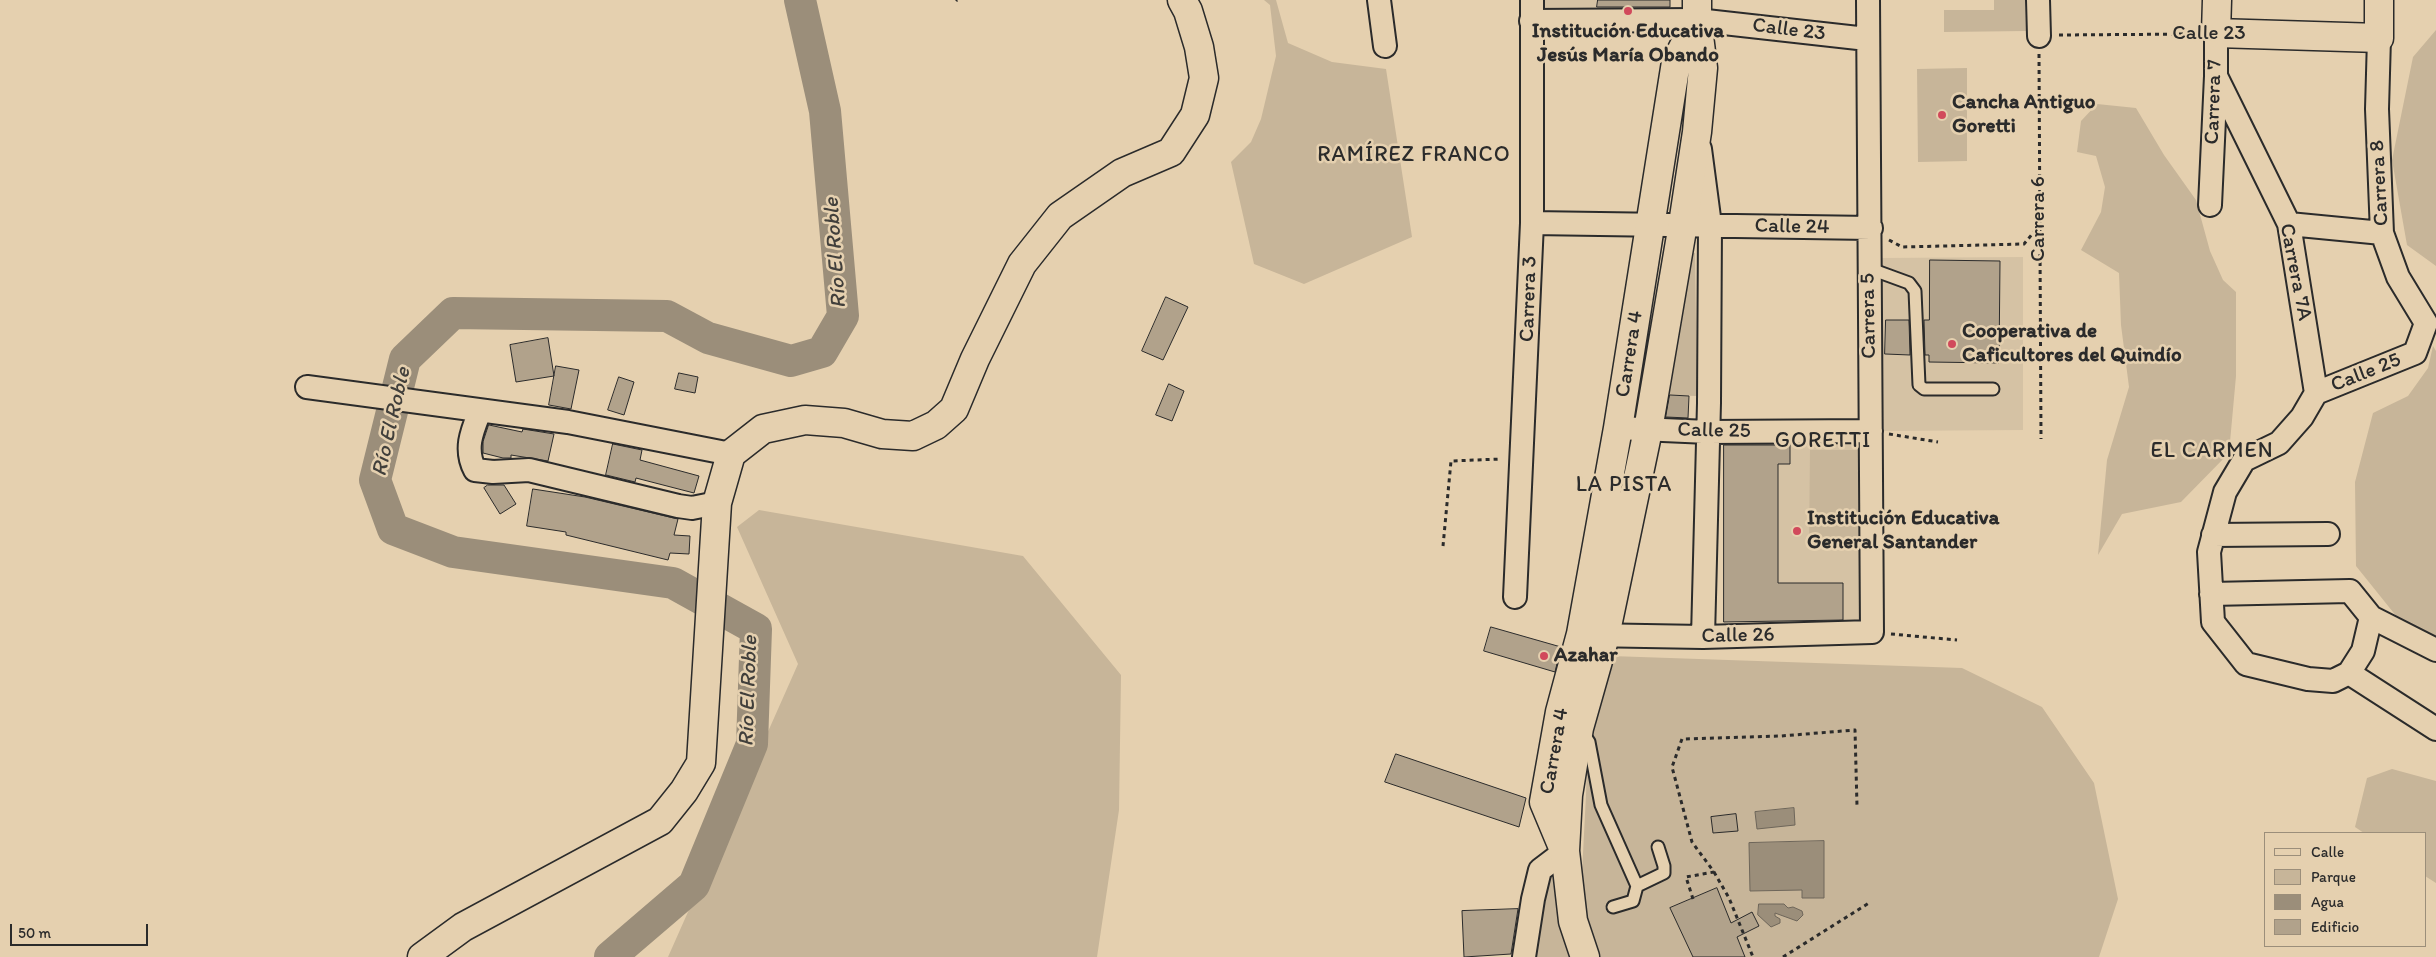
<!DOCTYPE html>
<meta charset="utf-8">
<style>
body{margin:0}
#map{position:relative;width:2436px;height:957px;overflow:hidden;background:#e5d0af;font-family:Itim,sans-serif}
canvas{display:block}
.legend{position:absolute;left:2264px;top:832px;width:162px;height:115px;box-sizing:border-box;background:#e5d0af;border:1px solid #9b8e7a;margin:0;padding:6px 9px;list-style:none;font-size:15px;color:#2b2b2b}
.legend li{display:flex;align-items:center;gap:10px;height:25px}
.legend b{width:25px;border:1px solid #9b8e7a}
.scale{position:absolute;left:10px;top:924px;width:138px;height:22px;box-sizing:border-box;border:2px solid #2b2b2b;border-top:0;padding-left:6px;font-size:15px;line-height:18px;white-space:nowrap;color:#2b2b2b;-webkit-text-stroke:4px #e5d0af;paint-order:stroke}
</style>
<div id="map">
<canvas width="2436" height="957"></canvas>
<ul class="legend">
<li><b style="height:6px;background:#e5d0af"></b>Calle</li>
<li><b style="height:14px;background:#c7b599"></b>Parque</li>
<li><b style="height:14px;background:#9b8e7a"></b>Agua</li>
<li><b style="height:14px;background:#b1a28b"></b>Edificio</li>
</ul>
<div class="scale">50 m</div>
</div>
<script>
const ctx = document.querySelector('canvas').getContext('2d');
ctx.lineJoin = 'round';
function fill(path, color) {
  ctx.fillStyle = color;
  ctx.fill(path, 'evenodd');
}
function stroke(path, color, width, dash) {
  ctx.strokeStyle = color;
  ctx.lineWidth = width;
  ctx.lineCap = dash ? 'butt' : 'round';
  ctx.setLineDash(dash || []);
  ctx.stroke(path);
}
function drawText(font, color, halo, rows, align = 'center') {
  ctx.font = font + ' Itim,sans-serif';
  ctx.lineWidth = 5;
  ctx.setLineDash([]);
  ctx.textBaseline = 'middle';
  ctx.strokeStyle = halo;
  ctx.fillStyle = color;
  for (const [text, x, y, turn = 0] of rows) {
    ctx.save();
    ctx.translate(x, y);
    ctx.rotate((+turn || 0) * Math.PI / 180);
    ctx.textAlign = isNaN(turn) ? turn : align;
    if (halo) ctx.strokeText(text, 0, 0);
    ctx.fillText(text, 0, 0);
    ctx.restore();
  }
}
fill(new Path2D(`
 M1541 0H1670L1669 16 1540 8Z
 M2023 257V430L1882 431V258Z
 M1724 441H1871L1870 622H1724Z`), '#d5c2a4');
fill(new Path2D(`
 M1264 0H1276L1288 43 1332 62 1386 69 1412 237 1304 284 1254 264 1231 162 1251 142 1261 119 1276 56 1270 5Z
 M1994 0H2025L2026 31 1944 32V10H1994Z
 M2436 30V266L2407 245 2392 160 2413 57Z
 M1967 68V161L1918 162 1917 69Z
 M2097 104 2136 108 2164 155 2196 200 2210 251 2223 280 2236 292V376L2229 453 2181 502 2122 514 2098 555 2107 460 2129 387 2121 325 2119 273 2081 250 2101 212 2105 187 2096 156 2077 152 2081 121Z
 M1685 252 1695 253 1697 396 1663 395Z
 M2433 346 2436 351V637L2401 622 2356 566 2355 482 2373 413 2408 396 2428 368Z
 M1810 450H1865V546H1809Z
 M759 510 1023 556 1121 675 1119 810 1097 957H668L798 664 737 527Z
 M1611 656 1962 668 2042 707 2094 783 2118 899 2099 957H1597L1586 920 1582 873 1586 795 1587 762Z
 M2392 769 2436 781V883L2425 876V833H2364L2355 827 2367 778Z
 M1552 871 1561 922 1571 957H1532L1545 876Z`), '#c7b599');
const water = new Path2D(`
 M1794 808 1795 825 1757 829 1755 812Z
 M1824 841V898H1802V890L1750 891 1749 843Z
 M1759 904H1784L1788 908 1793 907 1802 911 1803 915 1797 921 1775 913V916L1780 919V923L1771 927 1758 915Z`);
fill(water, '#9b8e7a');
stroke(water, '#6e665a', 1);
stroke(new Path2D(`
 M610 957 694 885 752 744 756 629 673 583 453 552 393 529 375 480 405 359 453 313 667 316 708 338 791 361 822 352 843 316 825 111 800 0`), '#9b8e7a', 32);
const building = new Path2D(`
 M1598 0H1670V7H1597Z
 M1930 260 2000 261 1999 363 1929 362V355H1925L1924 320H1929Z
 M1166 297 1188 307 1163 360 1142 351Z
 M1886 320H1909L1910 355 1885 354Z
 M548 338 554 376 516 382 510 345Z
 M556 366 579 370 571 409 549 405Z
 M679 373 698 377 695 393 675 389Z
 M619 377 634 382 624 415 608 410Z
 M1169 384 1184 391 1172 421 1156 415Z
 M1670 395 1689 396 1688 418 1666 417Z
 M489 425 522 432 523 429 554 434 548 461 511 455V458H503L483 453V442Z
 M613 444 642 450 640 460 699 476 694 493 636 478 635 482 606 475Z
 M1724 445H1790V464H1778V583H1843V620L1724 622Z
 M488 485H504L516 504 500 514 484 488Z
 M533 489 585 497 678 519 674 535 690 536 689 554 670 553 668 560 566 535V532L527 526Z
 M1491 627 1561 647 1555 672 1484 651Z
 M1396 754 1526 798 1519 827 1385 782Z
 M1736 814 1738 831 1713 833 1711 817Z
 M1717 888 1731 923 1752 912 1759 926 1737 937 1745 957H1693L1670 908Z
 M1518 909 1511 954 1464 957 1462 911Z`);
fill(building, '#b1a28b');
stroke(building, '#2b2b2b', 1);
const lane = new Path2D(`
 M1868 268 1909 283 1915 291 1919 385 1924 389H1993
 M1583 733 1589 742 1601 805 1637 886 1664 873V866L1658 847
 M1613 907 1633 901 1637 886`);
const street = new Path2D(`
 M1379 0 1385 46
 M2038 0 2039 36
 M1531 21 1697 20 1867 39
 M2216 76 2289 224 2316 393
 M1700 149 1710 225 1709 403 1703 637
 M2210 205 2216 76V33
 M1532 223 1871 228
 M2289 224 2382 233
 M307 387 568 422 731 454
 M2316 393 2415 353 2426 323 2398 277 2382 233 2377 109 2379 38
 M480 411C472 431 464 449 475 470L493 472 529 470 678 506 692 508 717 503
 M1618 428 1708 432 1871 431
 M2213 535 2328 534
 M2211 594 2350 591 2371 617 2363 651 2349 673 2333 681 2308 679 2246 664 2213 622 2209 552 2225 492 2244 460 2279 443 2302 417 2316 393
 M1515 597 1532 223V0
 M2371 617 2436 650
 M1588 635 1703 637 1872 632 1868 0
 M2349 673 2436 729
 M1524 957 1533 899 1540 870 1565 851`);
const secondary = new Path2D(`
 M2217 0 2216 33 2379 38V0
 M1562 845 1544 802 1560 712 1581 634 1618 428 1676 62 1697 20
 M1585 957 1573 921 1565 851 1568 795 1579 728 1605 636 1648 430 1683 224 1697 132 1703 68 1697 20V0`);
const primary = new Path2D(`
 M422 957 463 927 660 821 684 791 701 763 717 503 731 454 763 429 805 420 844 423 882 434 913 436 936 425 954 409 975 359 1022 264 1060 216 1122 173 1171 152 1195 115 1204 78 1199 47 1188 11 1182 0`);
stroke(lane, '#2b2b2b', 15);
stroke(street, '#2b2b2b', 26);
stroke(secondary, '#2b2b2b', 31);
stroke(primary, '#2b2b2b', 31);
stroke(new Path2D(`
 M956 1 957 0
 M2059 35 2195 34
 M2039 54 2041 439
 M1889 240 1902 247 2024 244 2038 227
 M1889 434 1938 442
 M1443 546 1451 461 1501 459
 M1891 634 1957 640
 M1714 872 1729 898 1753 957
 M1693 899 1686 877 1714 872 1692 842 1672 767 1682 739 1781 736 1855 730 1857 806
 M1783 957 1869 903`), '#2b2b2b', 3, [4, 4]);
stroke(lane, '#e5d0af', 11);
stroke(street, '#e5d0af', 22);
stroke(secondary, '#e5d0af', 28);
stroke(primary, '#e5d0af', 28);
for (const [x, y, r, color] of [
 [1628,11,5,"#d1495b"],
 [1942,115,5,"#d1495b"],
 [1952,344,5,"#d1495b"],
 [1797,531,5,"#d1495b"],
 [1544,656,5,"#d1495b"]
]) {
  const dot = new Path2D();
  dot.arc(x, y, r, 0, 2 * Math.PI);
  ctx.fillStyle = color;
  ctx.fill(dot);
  stroke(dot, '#e5d0af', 2);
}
drawText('21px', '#2b2b2b', '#e5d0af', [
 ["Calle 23",1789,30,7],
 ["Calle 23",2209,34],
 ["Carrera 7",2214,102,-88],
 ["Carrera 8",2380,183,-93],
 ["Carrera 6",2039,219,-90],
 ["Calle 24",1792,227,1],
 ["Carrera 7A",2295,272,79],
 ["Carrera 3",1529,299,-88],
 ["Carrera 5",1869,316,-91],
 ["Carrera 4",1630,354,-81],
 ["Calle 25",2366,373,-22],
 ["Calle 25",1714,431,1],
 ["Calle 26",1738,636,-1],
 ["Carrera 4",1555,751,-80]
]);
drawText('bold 21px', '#2b2b2b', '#e5d0af', [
 ["Institución Educativa",1628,32,"center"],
 ["Jesús María Obando",1628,56,"center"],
 ["Cancha Antiguo",1952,103],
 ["Goretti",1952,127],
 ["Cooperativa de",1962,332],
 ["Caficultores del Quindío",1962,356],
 ["Institución Educativa",1807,519],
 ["General Santander",1807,543],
 ["Azahar",1554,656]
], 'left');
ctx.letterSpacing = '1px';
drawText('22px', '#2b2b2b', '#e5d0af', [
 ["RAMÍREZ FRANCO",1414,155],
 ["GORETTI",1823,441],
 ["EL CARMEN",2212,451],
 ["LA PISTA",1624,485]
]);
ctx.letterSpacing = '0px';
drawText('italic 22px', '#413f3b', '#e5d0af', [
 ["Río El Roble",836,253,-94],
 ["Río El Roble",392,422,-77],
 ["Río El Roble",749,691,-88]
]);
</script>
